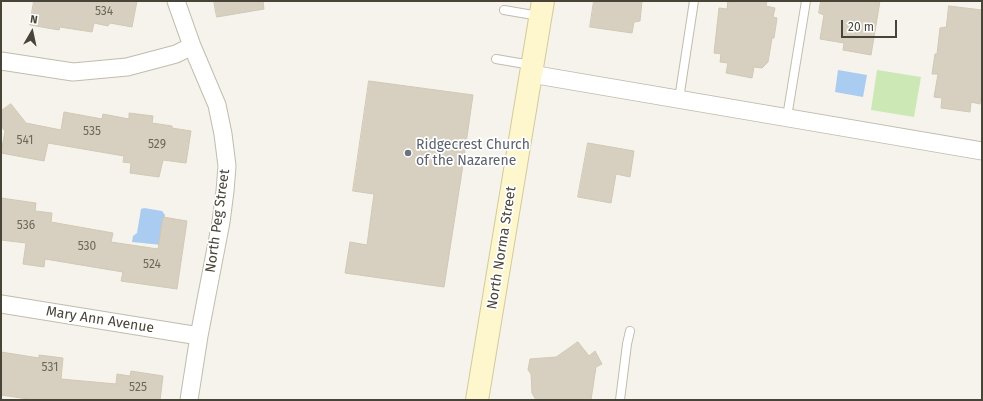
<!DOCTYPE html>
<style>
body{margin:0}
#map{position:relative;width:983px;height:401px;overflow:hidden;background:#f5f3eb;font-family:"Fira Sans",sans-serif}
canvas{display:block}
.frame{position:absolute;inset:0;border:2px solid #494438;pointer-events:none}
.north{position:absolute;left:12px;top:12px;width:40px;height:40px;-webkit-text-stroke:3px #fff;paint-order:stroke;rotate:9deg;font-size:11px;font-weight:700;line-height:16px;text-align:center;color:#494438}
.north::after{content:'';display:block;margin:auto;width:14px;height:18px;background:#494438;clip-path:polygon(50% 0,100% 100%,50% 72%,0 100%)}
.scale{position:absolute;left:841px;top:20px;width:56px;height:18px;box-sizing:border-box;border:2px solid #494438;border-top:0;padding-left:5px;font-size:12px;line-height:14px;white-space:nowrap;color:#494438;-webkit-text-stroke:3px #fff;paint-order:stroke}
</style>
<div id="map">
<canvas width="983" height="401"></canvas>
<div class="frame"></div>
<div class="north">N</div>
<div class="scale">20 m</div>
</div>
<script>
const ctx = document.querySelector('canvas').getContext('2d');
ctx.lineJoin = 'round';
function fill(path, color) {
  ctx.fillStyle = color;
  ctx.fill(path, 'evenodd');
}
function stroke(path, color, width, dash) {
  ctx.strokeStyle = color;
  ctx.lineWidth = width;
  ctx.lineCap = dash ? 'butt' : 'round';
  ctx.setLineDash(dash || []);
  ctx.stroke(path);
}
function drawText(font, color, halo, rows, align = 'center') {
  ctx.font = font + ' "Fira Sans",sans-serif';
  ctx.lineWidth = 3.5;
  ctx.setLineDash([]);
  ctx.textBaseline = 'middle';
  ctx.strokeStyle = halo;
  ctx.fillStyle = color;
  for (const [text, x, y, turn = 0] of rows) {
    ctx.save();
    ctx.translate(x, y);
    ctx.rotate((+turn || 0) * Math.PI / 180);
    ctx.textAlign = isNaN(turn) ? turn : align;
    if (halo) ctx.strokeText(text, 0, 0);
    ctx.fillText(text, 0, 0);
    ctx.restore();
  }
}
fill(new Path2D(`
 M877 70 921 77 914 117 871 110Z`), '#cce8b5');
fill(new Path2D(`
 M838 70 867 75 863 97 835 92Z
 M144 208 162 211 165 215 162 245 132 242 133 236 137 233 141 209Z`), '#a9ccf0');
const building = new Path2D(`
 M34 1H137L132 27 110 23 108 26 94 23 92 32 60 27 59 30 30 25Z
 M214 1H263L264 9 217 17Z
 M594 1H642L640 21 634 22 632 33 590 27Z
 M728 1H767L766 6 775 8 773 17 777 18 774 38H772L768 62 762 68 754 67 752 78 726 73 728 63 720 62 721 54 714 53 719 8 727 9Z
 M821 1H880L871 55 843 50 844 43 820 39 824 15 819 13Z
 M949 6 982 10V89L980 104 971 102 970 112 941 108 942 98 934 97 938 74H932L935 54H937L940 28 946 27Z
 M369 81 473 95 461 178 444 287 345 273 350 242 367 245 374 194 353 191Z
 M11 104 26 123 61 130 64 112 102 119 103 114 129 119V113L153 116 152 123 172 126V128L191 131 186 163 163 160 159 177 130 173 131 163 123 162 124 156 48 143 44 161 1 153 5 131 1 126V111Z
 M588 143 634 151 630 177 616 174 611 203 578 197Z
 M1 198 36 203 35 211 52 213 51 222 113 233 111 242 158 249 163 217 187 221 177 289 121 281 123 272 45 259 44 267 23 264 26 243 1 240Z
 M578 342 589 356 595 351 602 364 596 367 591 400H536L532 393 531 374 528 370 530 359 556 357Z
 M1 352 39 358V355L63 358 61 379 116 384 117 374 130 376 131 371 163 376 160 400H35L1 395Z`);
fill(building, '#d7d0c0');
stroke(building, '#d1c8b3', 1);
const service = new Path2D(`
 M504 10 539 16
 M496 59 531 65
 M679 99 694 1
 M787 117 806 1
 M620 400 627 344 630 331`);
const minor = new Path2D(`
 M176 1 192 46 217 105 223 134 227 166 225 191 221 222 199 336 189 400
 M1 61 73 72 127 67 176 54 192 46
 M531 74 982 151
 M1 304 199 336`);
const secondary = new Path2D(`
 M477 400 543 1`);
stroke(service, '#c1bcad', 10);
stroke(minor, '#c1bcad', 19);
stroke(secondary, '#d4ca9b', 24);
stroke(service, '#fff', 8);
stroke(minor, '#fff', 17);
stroke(secondary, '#fef6cc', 22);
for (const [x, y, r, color] of [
 [408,153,4,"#6b7280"]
]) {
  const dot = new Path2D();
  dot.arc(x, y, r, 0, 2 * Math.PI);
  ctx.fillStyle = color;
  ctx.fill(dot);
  stroke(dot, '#fff', 1.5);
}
drawText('12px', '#6c675a', null, [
 ["534",104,12],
 ["535",92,132],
 ["541",25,141],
 ["529",157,145],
 ["536",26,226],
 ["530",87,247],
 ["524",152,265],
 ["531",50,368],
 ["525",138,388]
]);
drawText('14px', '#5b616d', '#fff', [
 ["Ridgecrest Church",416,145],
 ["of the Nazarene",416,161]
], 'left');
drawText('14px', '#494438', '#fff', [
 ["North Peg Street",218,221,-82],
 ["North Norma Street",502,248,-81],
 ["Mary Ann Avenue",100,320,9]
]);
</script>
